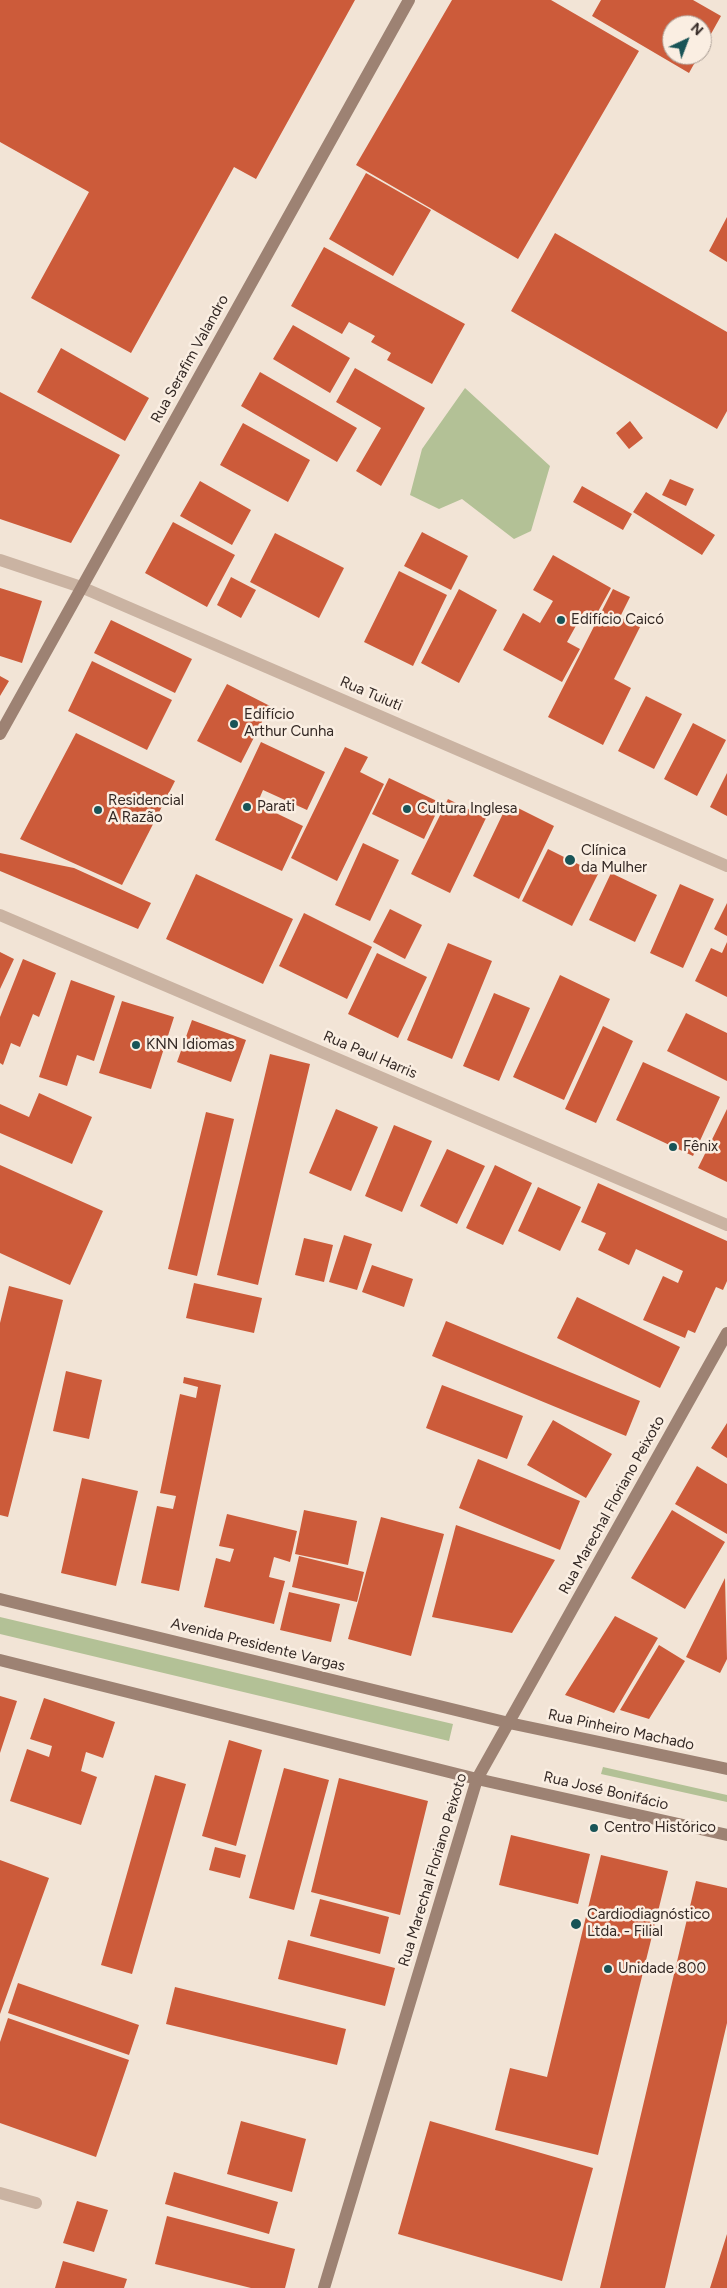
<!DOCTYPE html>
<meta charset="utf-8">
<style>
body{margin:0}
#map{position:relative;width:727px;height:2288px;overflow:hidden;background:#f2e4d6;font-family:Figtree,sans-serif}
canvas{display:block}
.north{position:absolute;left:662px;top:15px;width:50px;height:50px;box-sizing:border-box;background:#faeee2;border:1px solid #ab9f96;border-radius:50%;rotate:43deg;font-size:14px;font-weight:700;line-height:20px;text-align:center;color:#342925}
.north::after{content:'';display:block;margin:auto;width:18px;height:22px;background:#195457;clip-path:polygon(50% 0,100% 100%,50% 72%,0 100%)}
</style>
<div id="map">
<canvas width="727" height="2288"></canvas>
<div class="north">N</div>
</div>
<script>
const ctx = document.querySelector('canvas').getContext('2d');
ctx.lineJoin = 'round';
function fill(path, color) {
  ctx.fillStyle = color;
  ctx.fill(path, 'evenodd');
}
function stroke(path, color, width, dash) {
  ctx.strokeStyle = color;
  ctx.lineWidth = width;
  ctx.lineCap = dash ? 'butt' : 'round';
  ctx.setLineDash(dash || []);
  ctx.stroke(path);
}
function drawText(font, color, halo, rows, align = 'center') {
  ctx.font = font + ' Figtree,sans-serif';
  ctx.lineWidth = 5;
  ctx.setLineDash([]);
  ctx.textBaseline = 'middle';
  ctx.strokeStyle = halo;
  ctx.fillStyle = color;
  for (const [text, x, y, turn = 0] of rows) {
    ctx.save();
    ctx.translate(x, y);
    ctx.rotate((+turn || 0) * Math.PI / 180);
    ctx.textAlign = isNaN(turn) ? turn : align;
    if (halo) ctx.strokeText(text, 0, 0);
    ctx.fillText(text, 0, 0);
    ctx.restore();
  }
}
fill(new Path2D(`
 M465 388 550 466 531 531 514 539 462 499 439 509 410 495 422 449Z
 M0 1617 453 1724 449 1741 0 1634Z
 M603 1767 727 1795V1802L601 1774Z`), '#b3c196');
fill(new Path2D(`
 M0 0H355L256 179 234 167 131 353 31 298 89 192 0 142Z
 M452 0H551L639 51 518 259 356 165Z
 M601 0H693L721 16 702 50V25H672V55H699L689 73 592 16Z
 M366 173 431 210 393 276 329 239Z
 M727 217V262L709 251Z
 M555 233 727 332V411L717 429 511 311Z
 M324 247 465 324 432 384 387 360 391 353 371 342 375 336 349 322 342 334 291 306Z
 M293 325 350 358 330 393 273 359Z
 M61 348 149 398 125 441 37 392Z
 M355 368 425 408 381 486 356 471 381 428 336 402Z
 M260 372 357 428 337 462 241 406Z
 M0 392 120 455 71 543 0 519Z
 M630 421 643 438 629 449 616 433Z
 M243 423 310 460 288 502 220 465Z
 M670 479 694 489 686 506 662 495Z
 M200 481 251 510 232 545 180 516Z
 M582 486 632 514 623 530 573 502Z
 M646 492 715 535 702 555 633 512Z
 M173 522 235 555 207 607 145 573Z
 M422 532 468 556 451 590 404 566Z
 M275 533 344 568 319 618 250 582Z
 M553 555 611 588 595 617 584 611 567 642 580 649 562 682 503 650 523 613 540 623 553 601 533 590Z
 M399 571 447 595 413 666 364 642Z
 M231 577 256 590 241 618 217 605Z
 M0 588 42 601 22 663 0 656Z
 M459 589 497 610 459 683 421 663Z
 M613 589 630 597 620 617 640 627 614 679 631 688 603 745 548 717Z
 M111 620 192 659 175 693 94 653Z
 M92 661 172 700 147 750 68 711Z
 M0 676 9 681 0 696Z
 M227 684 270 706 241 763 197 741Z
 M646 696 682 714 654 769 618 751Z
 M693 723 726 740 697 796 664 779Z
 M76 733 175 781 122 885 20 839Z
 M261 742 325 772 307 810 263 790 257 804 303 826 282 871 215 840Z
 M345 747 368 757 360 772 384 784 337 881 291 858Z
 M727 773V816L710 807Z
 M389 778 441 803 424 839 372 814Z
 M448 799 486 818 450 893 411 874Z
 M508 803 554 826 519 899 473 876Z
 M363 843 399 860 370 921 335 905Z
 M548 849 598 874 572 926 522 901Z
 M0 853 74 868 151 903 138 929 0 871Z
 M611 873 657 895 635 942 589 920Z
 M196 874 293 919 263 984 166 939Z
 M680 884 714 899 683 968 650 953Z
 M727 903V936L714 929Z
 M390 909 422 925 405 959 373 942Z
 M304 913 372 947 347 999 279 966Z
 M727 942V997L695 981 711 948 722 953Z
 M448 943 492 961 452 1059 407 1040Z
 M0 952 14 959 0 989Z
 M377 953 427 977 398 1038 348 1014Z
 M23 959 56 973 39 1017 33 1014 20 1047 11 1043 3 1065 0 1063V1017Z
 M560 975 610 999 564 1100 513 1077Z
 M71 980 115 996 94 1061 77 1055 67 1086 39 1077Z
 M494 993 530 1008 499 1081 463 1066Z
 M122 1001 174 1017 151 1089 99 1073Z
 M686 1013 727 1033V1081L667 1051Z
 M192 1020 246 1040 231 1082 177 1062Z
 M603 1026 633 1041 596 1123 565 1109Z
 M270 1054 310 1064 258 1285 217 1275Z
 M643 1062 720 1097 693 1156 616 1120Z
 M39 1093 92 1117 72 1164 0 1133V1104L29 1117Z
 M336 1109 378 1127 351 1191 309 1173Z
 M727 1109V1182L698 1168Z
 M206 1112 234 1119 197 1276 168 1269Z
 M394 1125 432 1141 402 1212 365 1196Z
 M447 1149 485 1166 457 1224 420 1206Z
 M0 1165 103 1211 70 1285 0 1253Z
 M495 1165 532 1183 503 1245 466 1228Z
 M598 1183 727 1241V1281L723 1290 716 1287 695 1333 688 1330 685 1338 643 1320 663 1276 678 1283 683 1271 636 1249 629 1265 598 1250 606 1233 581 1222Z
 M538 1187 581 1207 560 1251 518 1231Z
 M344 1235 372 1244 357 1290 329 1282Z
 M304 1238 333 1245 324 1282 295 1275Z
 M372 1265 413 1279 404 1307 362 1292Z
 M194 1283 262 1298 254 1333 186 1318Z
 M9 1286 63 1300 8 1517 0 1515V1323Z
 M577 1297 680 1347 660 1388 557 1338Z
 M446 1321 640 1401 626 1436 432 1356Z
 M66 1371 102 1380 89 1439 53 1431Z
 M184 1377 221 1385 179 1591 141 1583 157 1506 173 1509 176 1496 160 1493 180 1394 196 1398 198 1387 183 1383Z
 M442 1385 523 1416 507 1459 426 1428Z
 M553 1420 612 1454 586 1498 527 1465Z
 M727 1423V1458L711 1448Z
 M478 1459 580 1501 560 1550 459 1508Z
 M697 1466 727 1484V1534L675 1504Z
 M82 1478 138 1491 116 1586 61 1573Z
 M304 1510 357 1521 348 1565 295 1554Z
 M672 1510 725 1542 685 1609 631 1578Z
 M227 1514 297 1531 290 1562 274 1557 269 1577 285 1581 274 1624 204 1607 216 1558 230 1562 234 1549 219 1546Z
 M381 1517 444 1534 411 1656 348 1639Z
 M456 1525 555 1560 512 1633 432 1617Z
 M299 1556 364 1572 357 1602 292 1587Z
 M725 1578 727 1659 720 1673 686 1657Z
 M289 1592 340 1604 331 1642 280 1630Z
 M615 1616 658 1638 614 1713 565 1695Z
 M659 1645 685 1661 649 1719 620 1710Z
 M0 1696 17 1701 0 1753Z
 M44 1698 115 1722 103 1758 86 1752 81 1771 97 1777 81 1825 10 1801 27 1749 49 1757 52 1746 30 1739Z
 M229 1740 262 1750 236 1846 202 1836Z
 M284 1768 329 1780 294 1910 249 1898Z
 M155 1775 186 1784 132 1974 101 1965Z
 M339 1778 428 1801 400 1915 311 1892Z
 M511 1835 590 1854 578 1904 499 1885Z
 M215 1847 246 1855 240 1878 209 1870Z
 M601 1855 668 1871 598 2155 495 2130 510 2068 547 2077Z
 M0 1860 49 1878 0 2014Z
 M696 1881 727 1888V2023L665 2288H600Z
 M320 1899 389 1917 380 1954 310 1936Z
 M288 1940 395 1968 385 2006 278 1979Z
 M18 1983 139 2025 129 2055 8 2013Z
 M175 1987 346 2029 337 2065 166 2024Z
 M8 2018 129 2060 96 2157 0 2123V2042Z
 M241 2121 306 2139 292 2192 227 2174Z
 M430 2121 593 2168 562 2281 398 2234Z
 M174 2172 278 2202 269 2234 165 2204Z
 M77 2201 108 2210 94 2252 63 2243Z
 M167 2216 295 2249 285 2288H251L155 2264Z
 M727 2234V2288H710Z
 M63 2261 127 2279 124 2288H55Z`), '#cc5b3a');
stroke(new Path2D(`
 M0 560 81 587 727 866
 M0 915 727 1225
 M0 2193 36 2203`), '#cab3a2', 12);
stroke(new Path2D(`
 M0 734 409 0
 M0 1599 509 1723 727 1769
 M0 1660 477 1779 727 1835
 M324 2288 477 1779 727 1333`), '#9d8273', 12);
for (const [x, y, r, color] of [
 [561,620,5,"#195457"],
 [234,724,5,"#195457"],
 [247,807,5,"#195457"],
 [407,809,5,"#195457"],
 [98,810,5,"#195457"],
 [570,860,6,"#195457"],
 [136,1045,5,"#195457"],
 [673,1147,5,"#195457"],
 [594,1828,5,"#195457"],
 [576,1924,6,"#195457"],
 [608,1969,5,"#195457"]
]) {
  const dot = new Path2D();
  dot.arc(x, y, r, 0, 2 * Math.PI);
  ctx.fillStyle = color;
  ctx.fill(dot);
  stroke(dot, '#faeee2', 2);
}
drawText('15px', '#342925', '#faeee2', [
 ["Rua Serafim Valandro",190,359,-61],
 ["Rua Tuiuti",371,694,23],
 ["Rua Paul Harris",370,1055,23],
 ["Rua Marechal Floriano Peixoto",612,1505,-61],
 ["Avenida Presidente Vargas",258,1645,14],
 ["Rua Pinheiro Machado",621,1730,12],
 ["Rua José Bonifácio",606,1791,13],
 ["Rua Marechal Floriano Peixoto",433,1870,-73]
]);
drawText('15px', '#342925', '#faeee2', [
 ["Edifício Caicó",571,620],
 ["Edifício",244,715],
 ["Arthur Cunha",244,732],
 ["Residencial",108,801],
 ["A Razão",108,818],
 ["Parati",257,807],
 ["Cultura Inglesa",417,809],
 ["Clínica",581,851],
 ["da Mulher",581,868],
 ["KNN Idiomas",146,1045],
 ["Fênix",683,1147],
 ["Centro Histórico",604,1828],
 ["Cardiodiagnóstico",587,1915],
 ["Ltda. - Filial",587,1932],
 ["Unidade 800",618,1969]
], 'left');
</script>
